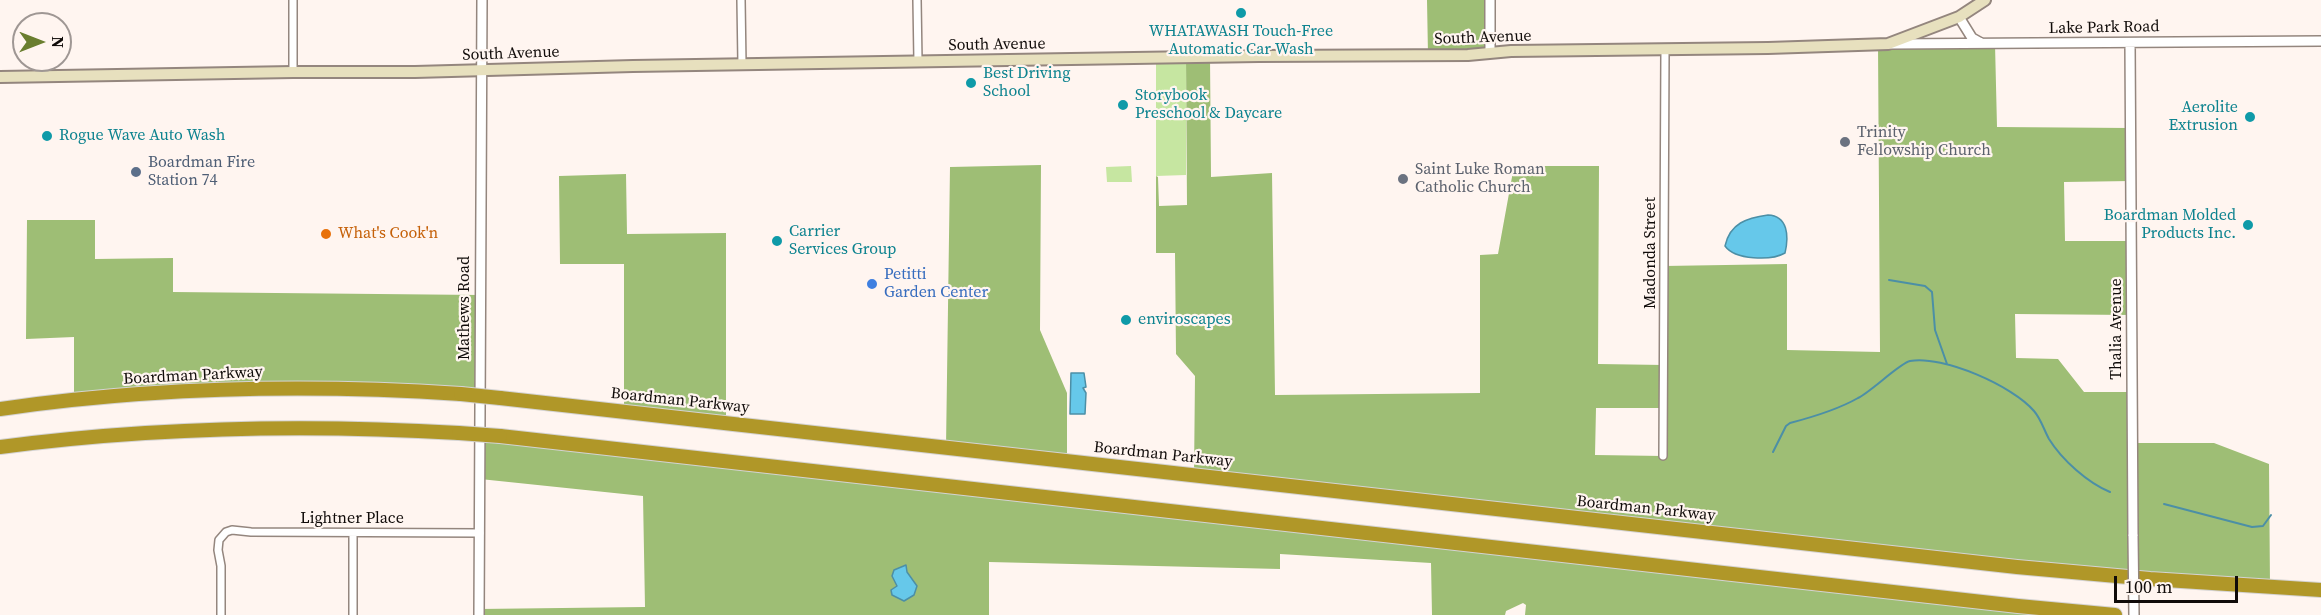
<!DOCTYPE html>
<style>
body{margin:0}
#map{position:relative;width:2321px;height:615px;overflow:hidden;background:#fff5f0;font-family:"Source Serif 4",serif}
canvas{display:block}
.north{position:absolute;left:12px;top:12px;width:60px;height:60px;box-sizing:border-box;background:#fff5f0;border:2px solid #9f9794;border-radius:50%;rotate:90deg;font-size:16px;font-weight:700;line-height:24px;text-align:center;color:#100b09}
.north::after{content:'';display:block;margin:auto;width:21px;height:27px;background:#6a7e2f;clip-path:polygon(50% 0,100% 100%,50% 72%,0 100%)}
.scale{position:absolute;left:2114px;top:576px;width:124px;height:27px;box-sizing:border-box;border:3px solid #100b09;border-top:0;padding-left:8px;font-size:18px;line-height:21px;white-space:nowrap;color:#100b09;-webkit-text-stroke:4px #fff5f0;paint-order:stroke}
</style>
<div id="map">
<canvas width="2321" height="615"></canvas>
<div class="north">N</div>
<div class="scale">100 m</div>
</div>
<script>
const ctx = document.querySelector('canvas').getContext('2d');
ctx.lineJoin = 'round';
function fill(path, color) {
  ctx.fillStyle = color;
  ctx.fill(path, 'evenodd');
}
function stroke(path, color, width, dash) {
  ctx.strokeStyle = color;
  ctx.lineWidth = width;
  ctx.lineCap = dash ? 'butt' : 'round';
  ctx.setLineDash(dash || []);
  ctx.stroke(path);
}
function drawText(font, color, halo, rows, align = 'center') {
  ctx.font = font + ' "Source Serif 4",serif';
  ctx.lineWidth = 4.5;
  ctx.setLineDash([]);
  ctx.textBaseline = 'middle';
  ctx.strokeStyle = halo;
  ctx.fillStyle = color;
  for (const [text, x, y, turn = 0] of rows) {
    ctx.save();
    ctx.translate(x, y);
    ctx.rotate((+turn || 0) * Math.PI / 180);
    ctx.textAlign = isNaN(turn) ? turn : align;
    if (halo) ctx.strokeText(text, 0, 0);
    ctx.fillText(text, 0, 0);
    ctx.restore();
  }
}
fill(new Path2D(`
 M1156 57H1186V175L1156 176Z
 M1131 166 1132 182H1107L1106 167Z`), '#c6e6a1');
fill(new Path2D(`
 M1427 0H1490V52L1428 55Z
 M1995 44 1997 127 2130 128 2131 181 2064 182 2065 241H2131L2132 315 2015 314 2016 358 2058 359 2084 392H2132L2133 443H2214L2269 464 2270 587 1194 475 1195 376 1176 354 1175 253H1156V176L1158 177 1159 206 1187 205 1186 57H1210L1211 177 1272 173 1275 395 1480 393V255L1498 254 1514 166H1599L1598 364 1664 365V266L1787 264V350L1880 352 1878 45ZM1596 408H1664L1663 456 1595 455Z
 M1041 165 1040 330 1067 393V460L946 447 950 167Z
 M626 174 627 234 726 233V422L624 411V264H560L559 176Z
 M27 220H95V259L173 258V292L480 295V396L384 390 74 400V337L26 339Z
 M481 435 2115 615H1525L1526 605 1523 603 1506 611 1505 615H1432L1431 563 1280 554V569L989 562V615H479V609L645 607 643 496 480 479Z`), '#9ebe75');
const water = new Path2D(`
 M1768 215C1788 216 1789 236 1785 253 1771 261 1735 260 1725 246 1730 223 1747 218 1768 215Z
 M1071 373H1084L1086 387 1083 388 1086 393 1085 414H1070Z
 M906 565 907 572 917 586 914 595 904 601 892 595 891 590 897 586 892 576 894 570Z`);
fill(water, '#66c8ea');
stroke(water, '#4c8fa6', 1.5);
stroke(new Path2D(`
 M1889 280 1925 286 1932 292 1935 330 1947 364
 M1773 452 1786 426 1790 423C1813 417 1837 410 1858 398 1872 391 1900 363 1910 361 1943 355 2013 386 2034 411 2041 419 2044 430 2049 439 2062 460 2088 483 2110 492
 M2164 504 2252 527 2263 526 2271 515`), '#4c8fa6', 2);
const minor = new Path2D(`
 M741 0 742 64
 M917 0 918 61
 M293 72V0
 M1663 456 1665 50
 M221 615V566L218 550 219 540 226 532 232 530 251 532 480 533
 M353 615V533`);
const tertiary = new Path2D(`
 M1490 0V52
 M1959 17 1972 38 1981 43
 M2130 43 2133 536
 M1891 44 2321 41
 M479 615 482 0`);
const secondary = new Path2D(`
 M0 77 293 72H415L633 66 1259 56 1468 55 1511 51 1768 48 1888 44 1959 17 1985 0`);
const motorway = new Path2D(`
 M500 398 2017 567 2150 579 2321 590
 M0 409C153 387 307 384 461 394
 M500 436 2018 606 2115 615
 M0 447C153 427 305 424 459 433`);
stroke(minor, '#94867e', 10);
stroke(tertiary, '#94867e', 12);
stroke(secondary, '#94867e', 14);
stroke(motorway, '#d4d3d3', 16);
stroke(minor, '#fff', 7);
stroke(tertiary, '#fff', 9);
stroke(secondary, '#e7e0be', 10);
stroke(motorway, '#b09728', 14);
const tertiaryBridge = new Path2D(`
 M2133 536 2134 615`);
const motorwayBridge = new Path2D(`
 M461 394 500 398
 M459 433 500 436`);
stroke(tertiaryBridge, '#94867e', 12, []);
stroke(motorwayBridge, '#d4d3d3', 16, []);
stroke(tertiaryBridge, '#fff', 9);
stroke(motorwayBridge, '#b09728', 14);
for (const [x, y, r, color] of [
 [1241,13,6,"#0f9aa8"],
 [971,83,6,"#0f9aa8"],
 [1123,105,6,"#0f9aa8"],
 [2250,117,6,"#0f9aa8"],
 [47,136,6,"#0f9aa8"],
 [1845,142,6,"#6b7280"],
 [136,172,6,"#5c6f8a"],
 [1403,179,6,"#6b7280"],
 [2248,225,6,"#0f9aa8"],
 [326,234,6,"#e8710a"],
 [777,241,6,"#0f9aa8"],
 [872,284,6,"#3f7fe0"],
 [1126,320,6,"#0f9aa8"]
]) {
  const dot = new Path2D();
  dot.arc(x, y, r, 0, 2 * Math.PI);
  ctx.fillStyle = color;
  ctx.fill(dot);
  stroke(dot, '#fff5f0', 2);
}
drawText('16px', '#100b09', '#fff5f0', [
 ["Lake Park Road",2104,28,-1],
 ["South Avenue",1483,38,-2],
 ["South Avenue",997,45,-1],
 ["South Avenue",511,54,-2],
 ["Madonda Street",1651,253,-90],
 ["Mathews Road",465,308,-90],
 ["Thalia Avenue",2117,329,-90],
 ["Boardman Parkway",193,376,-3],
 ["Boardman Parkway",680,401,6],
 ["Boardman Parkway",1163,455,6],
 ["Boardman Parkway",1646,509,6],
 ["Lightner Place",352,519]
]);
drawText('16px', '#0d838f', '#fff5f0', [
 ["WHATAWASH Touch-Free",1241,32,"center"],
 ["Automatic Car Wash",1241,50,"center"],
 ["Best Driving",983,74],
 ["School",983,92],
 ["Storybook",1135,96],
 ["Preschool & Daycare",1135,114],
 ["Aerolite",2238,108,"right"],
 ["Extrusion",2238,126,"right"],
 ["Rogue Wave Auto Wash",59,136],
 ["Boardman Molded",2236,216,"right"],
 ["Products Inc.",2236,234,"right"],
 ["Carrier",789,232],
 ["Services Group",789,250],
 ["enviroscapes",1138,320]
], 'left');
drawText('16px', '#5b616d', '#fff5f0', [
 ["Trinity",1857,133],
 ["Fellowship Church",1857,151],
 ["Saint Luke Roman",1415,170],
 ["Catholic Church",1415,188]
], 'left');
drawText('16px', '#4e5e75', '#fff5f0', [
 ["Boardman Fire",148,163],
 ["Station 74",148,181]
], 'left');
drawText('16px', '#c56008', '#fff5f0', [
 ["What's Cook'n",338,234]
], 'left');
drawText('16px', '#366cbe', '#fff5f0', [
 ["Petitti",884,275],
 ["Garden Center",884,293]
], 'left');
</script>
